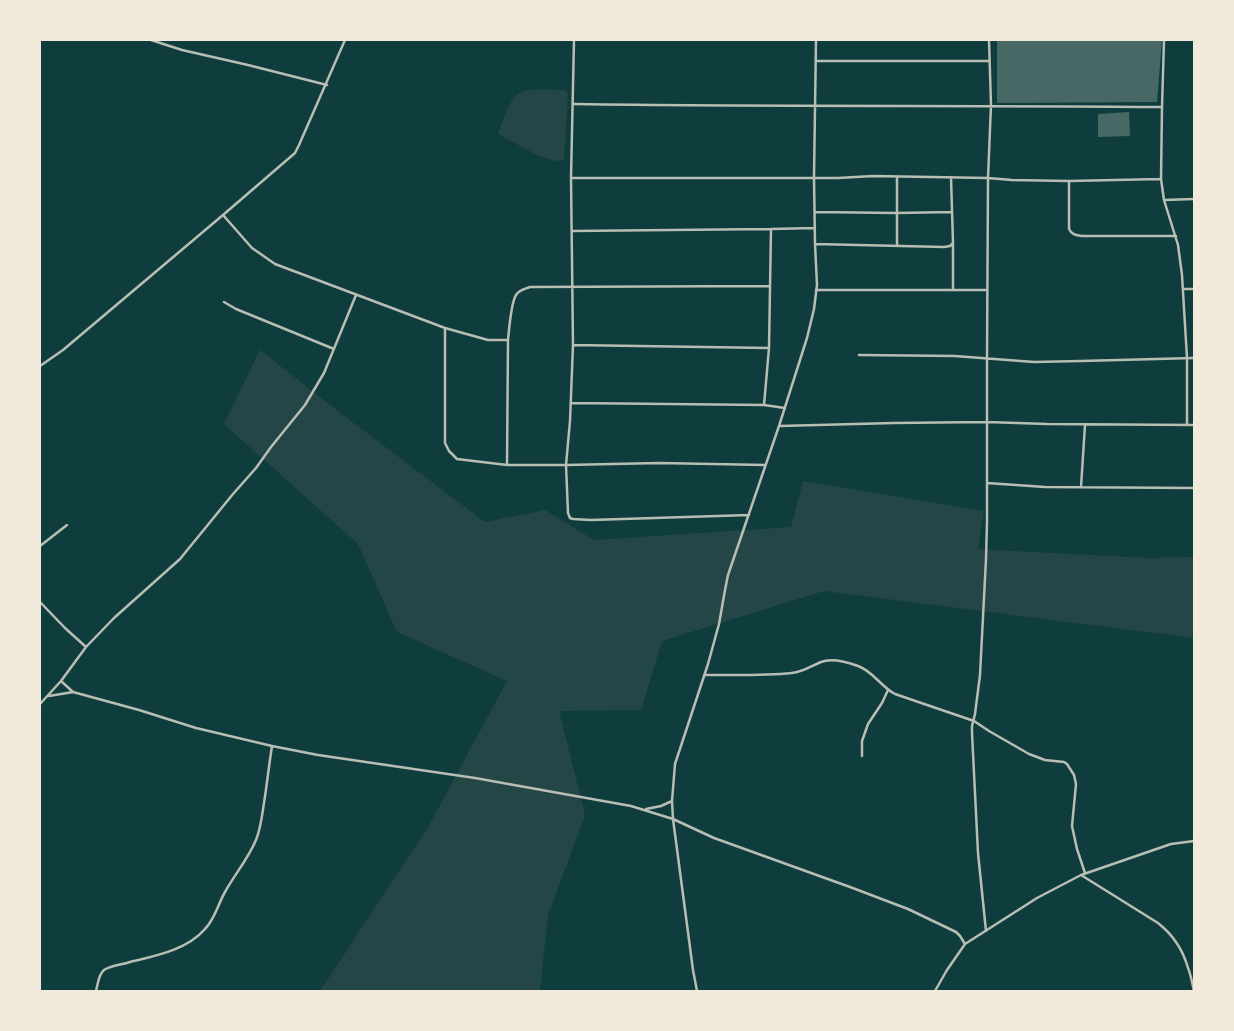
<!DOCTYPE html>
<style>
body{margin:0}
#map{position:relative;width:1234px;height:1031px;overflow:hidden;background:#0f3d3e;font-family:Lato,sans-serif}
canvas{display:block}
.frame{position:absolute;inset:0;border:41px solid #f1e9da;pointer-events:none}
</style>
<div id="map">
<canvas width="1234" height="1031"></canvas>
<div class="frame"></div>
</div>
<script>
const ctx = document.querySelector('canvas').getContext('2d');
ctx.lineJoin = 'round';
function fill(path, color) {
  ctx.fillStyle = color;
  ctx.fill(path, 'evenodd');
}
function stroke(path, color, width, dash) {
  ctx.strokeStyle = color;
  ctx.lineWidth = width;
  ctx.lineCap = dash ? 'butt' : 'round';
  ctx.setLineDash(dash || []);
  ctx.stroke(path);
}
fill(new Path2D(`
 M565 90 568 94 564 160 554 161 535 154 498 134C502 123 509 98 521 92 530 88 555 90 565 90Z
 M260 350 339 412 485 522 545 510 594 540 791 527 803 481 984 511 978 549 1147 558 1194 557V638L824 591 662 641 641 710 559 711 585 815 548 915 540 991H320L427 829 507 681 397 632 358 544 224 424Z`), '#244646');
fill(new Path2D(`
 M997 40H1162L1157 102 997 103Z
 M1129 112 1130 136 1098 137V114Z`), '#486865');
stroke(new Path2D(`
 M151 40 182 50 248 65 327 85
 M574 40 571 178 573 345 570 421 566 465 568 513 570 518 573 519 591 520 749 515
 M816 61H989
 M574 104C770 107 966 105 1162 107L1164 40
 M571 178H838L873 176 988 178 1012 180 1069 181 1161 179 1162 107
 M1161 179 1164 200 1178 245 1182 275 1187 358V424
 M1069 181V229C1072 235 1076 235 1082 236H1176
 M1164 200 1194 199
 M815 212 896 213 952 212
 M223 215 252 248 275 264 445 328 488 340H508C509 330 511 303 516 295 519 290 525 289 530 287L770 286
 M572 231 771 229 815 228
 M815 244 944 247 950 246 953 243 951 177
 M953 244V290
 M897 246V177
 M1183 289H1194
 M816 290H987
 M224 302 236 309 334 349
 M445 329V443L449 451 457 459 507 465H566L659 463 765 465
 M573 345 769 348
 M859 355 955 356 1034 362 1081 361 1194 358
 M40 366 63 350 223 215 295 153 299 145 345 40
 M571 403 764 405 785 408
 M764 405 769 348 771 229
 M779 426 894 423 987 422 1047 424 1194 425
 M507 465 508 340
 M987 483 1045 487 1194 488
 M1081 487 1085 425
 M40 546 67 525
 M40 602 65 628 86 647
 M704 675C733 675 763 676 792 673 803 672 811 666 821 662 832 658 847 662 858 666 873 671 881 687 895 694L974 721 989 731 1029 754 1045 760 1064 762 1067 764 1074 775 1076 784 1072 826 1077 849 1085 873
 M61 681 73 692
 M49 696 73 692 139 710 196 728 272 746 318 755 475 778 631 806 673 819 714 838 850 887 908 909 956 932 960 936 965 944
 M40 704 61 681 86 647 114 618 180 559 233 494 256 468 271 447 305 405 324 373 356 295
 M862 756V741L868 724 882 703 888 690
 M646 809 661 806 672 801
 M1081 875 1158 923C1172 934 1183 950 1188 968 1191 975 1192 983 1194 991
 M986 931 978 853 972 733V726L975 714 980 675 986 559 987 522V359L988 178 991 105 989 40
 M96 991C98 984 98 975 104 970 111 965 121 965 130 962 155 956 187 950 205 929 215 919 218 904 225 892 235 874 248 859 256 840 261 828 262 815 264 803 267 784 269 765 272 746
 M697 991 693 970 673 819 672 801 675 764 708 664 719 624 725 590 728 575 779 426 807 338 814 309 817 285 815 244 814 177 816 40
 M935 991 947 970 965 944 1037 898 1081 875 1171 844 1194 841`), '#b8beb3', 2.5);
</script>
